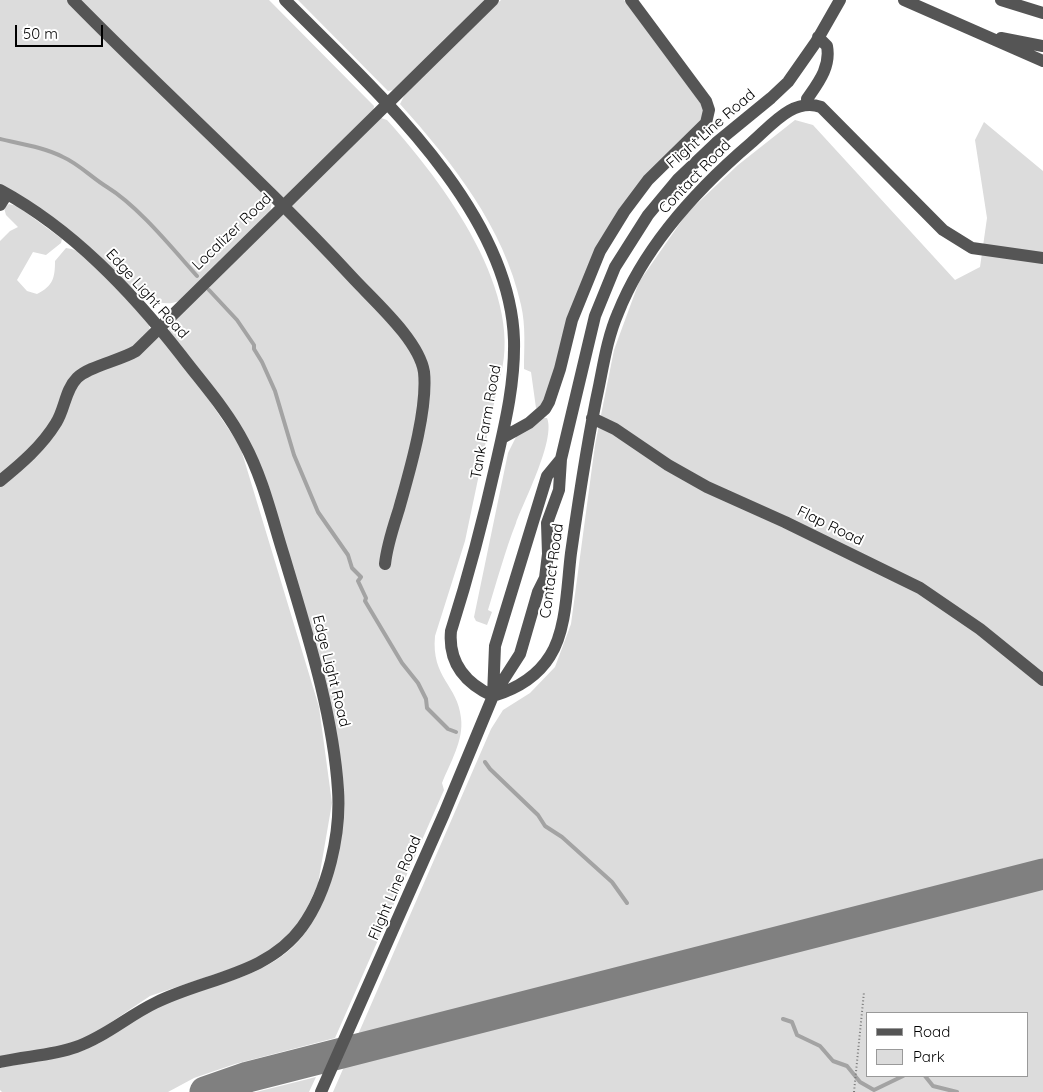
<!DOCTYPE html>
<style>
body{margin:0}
#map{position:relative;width:1043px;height:1092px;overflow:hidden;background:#fff;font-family:Quicksand,sans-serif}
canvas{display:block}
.legend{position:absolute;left:866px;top:1012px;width:162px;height:65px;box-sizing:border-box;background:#fff;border:1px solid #999;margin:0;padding:6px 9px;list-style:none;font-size:15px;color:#000}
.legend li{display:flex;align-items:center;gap:10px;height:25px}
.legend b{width:25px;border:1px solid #999}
.scale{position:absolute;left:15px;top:25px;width:88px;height:22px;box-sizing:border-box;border:2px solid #000;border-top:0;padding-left:6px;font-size:15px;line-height:18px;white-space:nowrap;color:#000;-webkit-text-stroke:4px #fff;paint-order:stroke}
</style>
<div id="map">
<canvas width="1043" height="1092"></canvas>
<ul class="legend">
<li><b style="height:6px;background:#555"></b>Road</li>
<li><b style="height:14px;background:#dcdcdc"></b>Park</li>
</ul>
<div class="scale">50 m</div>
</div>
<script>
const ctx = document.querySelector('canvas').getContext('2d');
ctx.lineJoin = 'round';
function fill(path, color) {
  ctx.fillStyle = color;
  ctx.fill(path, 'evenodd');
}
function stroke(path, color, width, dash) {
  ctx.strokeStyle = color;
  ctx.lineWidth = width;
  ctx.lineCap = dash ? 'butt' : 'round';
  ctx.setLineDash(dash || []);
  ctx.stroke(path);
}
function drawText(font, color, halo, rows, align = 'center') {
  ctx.font = font + ' Quicksand,sans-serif';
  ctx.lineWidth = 4;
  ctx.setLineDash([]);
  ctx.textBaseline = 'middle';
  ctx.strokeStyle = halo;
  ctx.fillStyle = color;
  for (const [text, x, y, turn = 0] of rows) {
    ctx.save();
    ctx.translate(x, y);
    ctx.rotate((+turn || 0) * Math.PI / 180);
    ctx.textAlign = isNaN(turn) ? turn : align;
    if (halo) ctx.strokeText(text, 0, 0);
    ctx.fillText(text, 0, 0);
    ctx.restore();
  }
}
fill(new Path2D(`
 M0 0H69L272 199 270 214 181 300C165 308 152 300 138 293L0 186Z
 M78 0H269L374 106 373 112 282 202Z
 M298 0H488L393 90 388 91Z
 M501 0H624L702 105 705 118 619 210 549 391 540 407 536 408 531 372 524 369C524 348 526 326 521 305 504 227 452 162 400 104L406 92Z
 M381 118 387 120C442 181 530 296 498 384L465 541 435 636C431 678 458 685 461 718 464 740 450 763 442 783L444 790 335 1038 235 1064 194 1078 168 1092H2L0 1090V1068L3 1067C37 1061 73 1058 103 1041 123 1029 141 1014 162 1004 210 983 272 979 305 933 378 834 325 676 293 571 280 529 271 483 250 444 229 403 198 369 169 333L170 320 275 216 285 214 289 215 407 343C410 349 416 356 419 363 436 411 385 512 381 565L386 569 389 565V553C401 514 437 398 426 363 418 338 384 308 366 289 340 261 316 230 287 206L375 121Z
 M795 120 813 125 955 280 980 267 987 218 975 140 984 122 1043 171V1092H333L491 729 503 710 530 693 555 667 571 624 595 445 614 350 639 282 687 213 738 165ZM867 1013H1027V1076H867Z
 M9 204 17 206 62 239 61 243 46 255 33 252 17 280 27 291 37 294C53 286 55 278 55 261L66 248C96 251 131 302 149 324L150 331 131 351 86 369 50 429 0 479V241L10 231 18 227 6 215 4 208Z
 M158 334 205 394 240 446 319 707 332 803 318 884 302 919 279 945 248 963 150 996 89 1037 59 1048 0 1057V487L51 436 80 380Z
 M543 418H547C556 439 524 501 516 523 505 551 497 581 488 610L492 612 487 625 476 621 474 617 508 453 517 435Z
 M316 1077 309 1092H256Z`), '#dcdcdc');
stroke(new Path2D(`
 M0 139C21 144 43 147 63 157 79 164 92 178 107 187 138 206 172 248 197 276
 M209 290 237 320 254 345V349L262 362 275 391 294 455 318 512 348 555 352 568 361 577 358 581 366 598 365 601 402 663 418 683 426 699 427 708 448 729 456 732
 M485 762 490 769 538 815 545 826 562 837 612 882 627 903
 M783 1019 792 1022 797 1035 820 1046 833 1061 847 1066 860 1082 874 1090 903 1076
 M925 1076 933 1086 957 1092`), '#a3a3a3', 4);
stroke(new Path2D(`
 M205 1092 248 1077 1043 874`), '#808080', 31);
stroke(new Path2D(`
 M854 1092 864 992`), '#777', 2, [1, 2.5]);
stroke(new Path2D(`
 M73 0C165 94 263 181 352 277 374 301 419 340 424 372 428 410 409 473 399 509 393 528 387 545 385 564
 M285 0C371 87 510 208 514 340 515 381 506 420 497 459 484 517 469 574 451 631 448 663 465 683 493 696
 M904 0 1043 61
 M1001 0 1043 13
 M1001 38 1043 46
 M808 104 807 99C818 83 831 67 827 46L818 37
 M0 190C72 229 131 291 181 355 203 384 227 410 244 443 263 478 272 518 284 556 306 630 333 712 338 790 341 834 328 891 302 927 267 975 205 978 155 1003 128 1016 105 1037 76 1047 51 1056 25 1056 0 1062
 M0 205 7 194
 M592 418 615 429 668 465 707 487 785 522 920 588 980 629 1043 680
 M502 438 529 423 545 409 549 402 560 369 572 320 600 251 624 212 648 180 706 123 709 110 706 101 631 0
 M0 481C21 464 42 446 56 423 65 409 65 390 77 378 89 366 119 361 136 351L493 0
 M493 696C516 689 537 677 550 656 567 630 567 584 571 553 579 497 587 441 599 386 604 361 608 336 618 313 645 245 697 189 751 143 771 126 793 97 821 107L943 230 972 248 1043 258
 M493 696 495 646 547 476 561 459
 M321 1092 444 814 493 696 520 654 538 592 545 578 548 554 547 523 559 490 561 459 595 316 615 267 648 215 678 179 716 143 771 98 788 82 816 42 840 0`), '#555', 12);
drawText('15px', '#000', '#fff', [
 ["Flight Line Road",711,129,-41],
 ["Contact Road",695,177,-46],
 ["Localizer Road",232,232,-44],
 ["Edge Light Road",147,294,48],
 ["Tank Farm Road",486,422,-80],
 ["Flap Road",830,526,26],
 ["Contact Road",552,571,-82],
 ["Edge Light Road",331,671,76],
 ["Flight Line Road",395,888,-67]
]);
</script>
